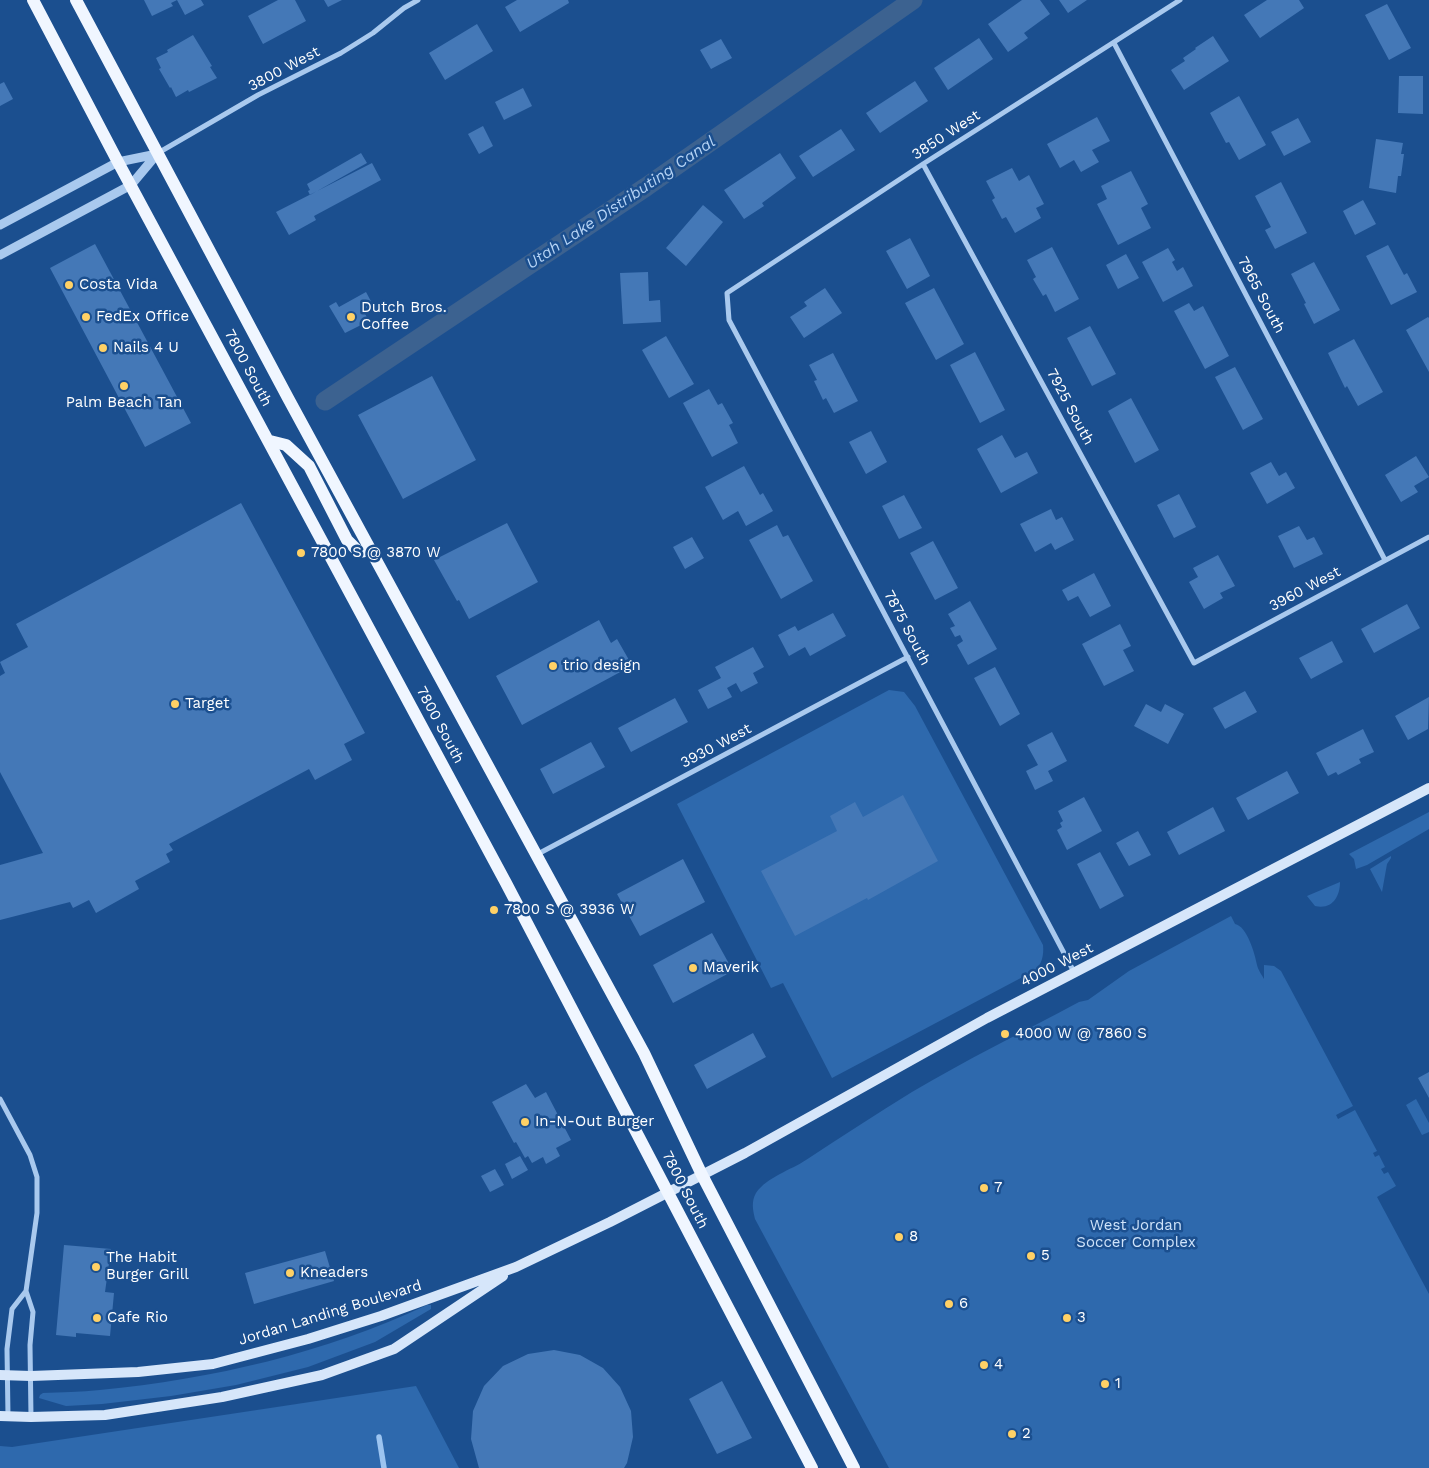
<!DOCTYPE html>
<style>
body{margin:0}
canvas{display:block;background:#1b4f8f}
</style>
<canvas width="1429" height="1468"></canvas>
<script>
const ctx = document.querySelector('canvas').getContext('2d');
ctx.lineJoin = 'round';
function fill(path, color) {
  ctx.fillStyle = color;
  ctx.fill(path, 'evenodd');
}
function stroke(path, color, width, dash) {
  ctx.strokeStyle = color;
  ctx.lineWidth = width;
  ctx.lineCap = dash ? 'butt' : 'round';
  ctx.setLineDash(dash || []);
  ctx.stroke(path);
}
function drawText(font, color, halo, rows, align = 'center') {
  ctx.font = font + ' "Work Sans",sans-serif';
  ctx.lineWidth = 5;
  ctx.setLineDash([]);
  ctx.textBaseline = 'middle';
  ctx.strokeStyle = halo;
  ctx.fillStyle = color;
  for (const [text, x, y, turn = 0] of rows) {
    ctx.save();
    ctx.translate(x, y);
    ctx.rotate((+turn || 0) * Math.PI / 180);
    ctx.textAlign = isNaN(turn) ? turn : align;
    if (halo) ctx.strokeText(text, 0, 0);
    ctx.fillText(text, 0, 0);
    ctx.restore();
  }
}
fill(new Path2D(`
 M889 690 904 692 915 706 1043 945C1044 955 1042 965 1034 971L832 1078 783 983 771 988 677 804Z
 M1429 812V829L1367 865 1356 869 1354 859 1349 854Z
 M1391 856V858L1387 864 1382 892 1370 869Z
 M1340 882C1340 897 1332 910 1315 906L1307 896Z
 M1231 916 1235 924C1247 926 1255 954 1257 965 1258 970 1262 975 1264 979V965L1274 966 1281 971 1353 1106 1336 1115 1338 1119 1355 1110 1377 1151 1373 1153 1375 1157 1379 1155 1385 1167 1381 1169 1384 1174 1388 1172 1396 1186 1377 1197 1429 1294V1468H889L755 1219C753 1210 751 1202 756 1193 767 1177 791 1170 806 1160 841 1137 876 1114 912 1092 966 1060 1023 1032 1079 1002L1088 1000 1129 971Z
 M1416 1099 1429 1123V1132L1422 1135 1406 1105Z
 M427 1305H431V1309L375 1342 308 1367 236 1385 171 1396 102 1404 66 1406 39 1398 40 1395 43 1393C62 1392 81 1392 100 1390 213 1379 325 1353 427 1305Z
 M416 1386 459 1468H0V1446L12 1447Z`), '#2e69ad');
stroke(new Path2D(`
 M379 1437 384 1468`), '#9cc4f0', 5.5);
stroke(new Path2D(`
 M325 401 646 187 913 0`), '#3c6290', 19);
fill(new Path2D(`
 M144 0H201L204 5 185 15 177 0 171 3 173 6 152 16Z
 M278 0H295L306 21 263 44 248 16Z
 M324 0H342L328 7Z
 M517 0H568L569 3 520 32 505 7Z
 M1022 0H1040L1050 14 1024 33 1028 38 1008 52 988 24Z
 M1059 0H1087L1068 13Z
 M1267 0H1299L1304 8 1260 38 1244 15Z
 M1387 4 1411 48 1389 60 1365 15Z
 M477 24 493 51 445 80 429 53Z
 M193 35 212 66 210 67 217 78 189 92 188 90 176 97 171 87 170 88 159 69 161 68 156 58 168 52 167 50Z
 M1213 36 1229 61 1184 90 1171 70 1185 61 1183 58 1196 49 1195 48Z
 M979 38 993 59 948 90 934 68Z
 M721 39 732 58 711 69 700 50Z
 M1399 76H1423V114L1398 113Z
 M915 81 928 101 880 133 866 113Z
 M4 82 13 99 0 106V84Z
 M523 88 532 106 504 120 495 102Z
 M1239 96 1266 145 1239 160 1229 142 1226 143 1210 113Z
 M1097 117 1110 141 1092 150 1099 162 1081 172 1074 160 1060 168 1047 144Z
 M1298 118 1311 142 1284 156 1271 132Z
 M483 126 493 146 479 154 468 134Z
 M841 129 855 150 813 177 799 156Z
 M1376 139 1403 143 1401 154H1404L1401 176H1398L1396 193 1369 188Z
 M361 153 367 163 310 195 308 191 310 190 307 184Z
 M780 153 796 178 762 203 764 206 744 219 724 190Z
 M372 163 381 180 314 216 316 220 289 235 276 212Z
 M1012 168 1019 181 1029 175 1044 204 1036 208 1041 218 1015 233 1006 217 1002 219 992 200 995 198 986 181Z
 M1131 171 1148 204 1141 208 1151 228 1118 245 1097 204 1107 199 1101 186Z
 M1281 182 1307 233 1275 249 1265 230 1271 227 1255 196Z
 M1363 200 1376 224 1355 235 1343 211Z
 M703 205 723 222 686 266 666 248Z
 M910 238 930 276 907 289 886 251Z
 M95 244 191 423 145 447 50 268Z
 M1388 245 1404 275 1407 273 1417 292 1391 305 1366 256Z
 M1052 247 1079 299 1055 312 1046 294 1043 296 1033 279 1036 277 1027 260Z
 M1168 248 1175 260 1172 262 1177 271 1183 267 1193 286 1163 302 1142 262Z
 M1126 254 1139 278 1118 289 1106 265Z
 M1314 262 1340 310 1314 324 1304 304 1306 303 1291 274Z
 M648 272 649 301 660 300 661 322 623 324 620 273Z
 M825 288 842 313 804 338 790 317 807 306 804 302Z
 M934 288 964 344 936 360 905 303Z
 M366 292 374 307 364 312 369 321 345 333 329 306 336 302 339 307Z
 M1189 303 1194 311 1203 306 1229 356 1205 369 1174 311Z
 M1428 317 1429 318V372L1406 330Z
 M1090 326 1116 374 1092 386 1067 338Z
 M666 336 694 384 669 398 642 350Z
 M1354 339 1383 392 1358 406 1347 386 1345 388 1328 353Z
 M975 352 1005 410 980 423 950 365Z
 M833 353 858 401 834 413 826 398 823 400 814 381 817 380 809 365Z
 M1235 367 1263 419 1243 430 1215 377Z
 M432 376 476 460 403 499 358 415Z
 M709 389 718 405 722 403 733 423 729 425 738 443 712 457 683 403Z
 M1131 398 1159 450 1135 463 1108 411Z
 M871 431 887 462 866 474 849 442Z
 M1002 435 1015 458 1027 452 1038 473 1001 493 977 449Z
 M1416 456 1429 477 1414 486 1418 492 1401 502 1385 475Z
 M1271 462 1279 476 1286 472 1295 488 1267 504 1250 473Z
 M744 466 760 495 763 493 773 511 746 526 738 511 723 520 705 487Z
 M1179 494 1196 527 1174 538 1157 505Z
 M904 495 922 528 899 539 882 506Z
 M241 503 365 733 344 744 352 760 315 780 309 769 169 844 173 850 166 854 170 862 135 881 139 889 96 913 89 900 73 908 70 902 0 920V865L43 853 0 772V676L5 673 0 662 28 647 16 624Z
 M1051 509 1056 520 1062 517 1074 540 1055 550 1051 543 1035 552 1020 524Z
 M507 523 538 582 469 619 459 600 457 601 434 560Z
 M777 525 783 537 788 535 813 581 781 599 749 540Z
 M1299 526 1307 540 1314 537 1323 554 1294 568 1278 536Z
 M692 537 704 558 685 569 673 547Z
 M933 541 958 588 935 600 910 553Z
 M1218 555 1235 586 1220 593 1223 598 1204 609 1189 582 1198 577 1193 568Z
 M1094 573 1111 606 1090 617 1078 596 1068 601 1062 590Z
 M970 601 997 649 968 665 957 645 963 641 960 635 955 637 950 628 955 626 948 614Z
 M1407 604 1420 628 1374 653 1361 629Z
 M833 613 846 636 810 656 805 647 789 656 778 635 795 626 798 631Z
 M599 620 611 643 617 639 629 660 621 664 624 670 522 725 496 676Z
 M1120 624 1131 646 1123 650 1134 671 1104 686 1082 644Z
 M1332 641 1343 662 1311 679 1299 658Z
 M753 647 764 667 753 673 758 683 741 692 736 683 727 688 732 697 708 709 698 690 721 678 715 667Z
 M995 667 1020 714 1000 726 974 678Z
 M1245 691 1257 712 1225 729 1213 708Z
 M1429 697 1428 729 1408 740 1395 716Z
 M675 698 688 722 631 752 618 728Z
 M1146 704 1161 712 1165 704 1184 714 1168 744 1134 726Z
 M1363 729 1374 752 1359 759 1361 763 1338 775 1336 772 1328 776 1316 753Z
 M1052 732 1067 761 1048 771 1053 781 1035 790 1026 771 1038 765 1027 745Z
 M591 742 605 767 553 794 540 769Z
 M1287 771 1299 793 1248 820 1236 798Z
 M903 795 938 861 868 900 867 898 795 936 761 871 837 831 830 816 855 802 863 817Z
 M1084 797 1102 831 1067 850 1057 830 1062 827 1060 823 1063 821 1058 811Z
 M1213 807 1225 831 1179 855 1167 832Z
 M1138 831 1151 855 1129 866 1116 843Z
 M1100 852 1124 896 1100 909 1077 864Z
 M683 859 705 902 640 936 617 894Z
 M712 933 733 971 673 1003 653 965Z
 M753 1033 766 1057 707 1089 694 1065Z
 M1429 1072V1098L1418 1078Z
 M526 1084 535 1098 546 1092 571 1140 556 1148 560 1156 546 1164 543 1157 532 1163 528 1156 525 1158 516 1142 514 1143 492 1102Z
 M520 1156 528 1170 512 1179 505 1164Z
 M495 1169 504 1185 490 1192 481 1176Z
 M64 1245 111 1249 105 1292 114 1293 110 1336 76 1333V1337L56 1335Z
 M325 1251 334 1281 254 1304 245 1273Z
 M554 1350 580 1355 603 1368 620 1387 631 1411 633 1437 627 1463 624 1468H479L471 1439 473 1411 484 1386 503 1366 528 1354Z
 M722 1381 752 1438 717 1454 689 1399Z`), '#4478b7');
stroke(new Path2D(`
 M1114 43 1385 560
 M158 153 258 95 341 53 373 33 404 8 418 0
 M923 164 1194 663 1429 537
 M536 855 908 657
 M1074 972 729 320 727 293 923 164 1180 0
 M0 1099 30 1155 37 1177V1213L26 1291 33 1312 30 1345 31 1417
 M8 1416 7 1349 12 1309 26 1291`), '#a9c9ee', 5);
stroke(new Path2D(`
 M0 225 118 162 157 154
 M0 255 131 185 157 154`), '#a9c9ee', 9);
stroke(new Path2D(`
 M0 1375 31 1376 138 1372 213 1364 308 1339 381 1316 516 1267 610 1222 745 1153 987 1018 1429 788
 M0 1416 31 1417 105 1415 222 1397 322 1375 394 1349 503 1276`), '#d6e6fa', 10);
stroke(new Path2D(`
 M33 0 118 162 506 883 812 1468
 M76 0 288 398 644 1053 702 1175 854 1468
 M270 441 286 445 309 466 347 540 359 552 370 550`), '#f0f6ff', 12);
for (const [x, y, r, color] of [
 [69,285,5,"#ffd166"],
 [86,317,5,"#ffd166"],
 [351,317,5,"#ffd166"],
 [103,348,5,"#ffd166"],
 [124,386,5,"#ffd166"],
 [301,553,5,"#ffd166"],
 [553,666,5,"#ffd166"],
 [175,704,5,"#ffd166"],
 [494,910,5,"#ffd166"],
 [693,968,5,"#ffd166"],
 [1005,1034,5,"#ffd166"],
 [525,1122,5,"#ffd166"],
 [984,1188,5,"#ffd166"],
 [899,1237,5,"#ffd166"],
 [1031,1256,5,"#ffd166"],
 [96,1267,5,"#ffd166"],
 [290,1273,5,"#ffd166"],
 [949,1304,5,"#ffd166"],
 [97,1318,5,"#ffd166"],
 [1067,1318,5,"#ffd166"],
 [984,1365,5,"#ffd166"],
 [1105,1384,5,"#ffd166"],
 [1012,1434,5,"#ffd166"]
]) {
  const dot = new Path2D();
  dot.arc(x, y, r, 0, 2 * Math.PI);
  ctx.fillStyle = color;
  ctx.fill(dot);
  stroke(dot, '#1b4f8f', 2);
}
drawText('15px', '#fff', '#1b4f8f', [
 ["3800 West",284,69,-28],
 ["3850 West",946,135,-33],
 ["7965 South",1261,295,62],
 ["7800 South",248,368,62],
 ["7925 South",1070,407,62],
 ["3960 West",1305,589,-28],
 ["7875 South",907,628,62],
 ["7800 South",440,725,62],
 ["3930 West",716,746,-28],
 ["4000 West",1057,965,-27],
 ["7800 South",685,1190,63],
 ["Jordan Landing Boulevard",330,1313,-17]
]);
drawText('15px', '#fff', '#1b4f8f', [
 ["Costa Vida",79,285],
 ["Dutch Bros.",361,308],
 ["Coffee",361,325],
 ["FedEx Office",96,317],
 ["Nails 4 U",113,348],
 ["Palm Beach Tan",124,403,"center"],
 ["7800 S @ 3870 W",311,553],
 ["trio design",563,666],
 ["Target",185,704],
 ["7800 S @ 3936 W",504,910],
 ["Maverik",703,968],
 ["4000 W @ 7860 S",1015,1034],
 ["In-N-Out Burger",535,1122],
 ["7",994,1188],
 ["8",909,1237],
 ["5",1041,1256],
 ["The Habit",106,1258],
 ["Burger Grill",106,1275],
 ["Kneaders",300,1273],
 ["6",959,1304],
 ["Cafe Rio",107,1318],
 ["3",1077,1318],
 ["4",994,1365],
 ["1",1115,1384],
 ["2",1022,1434]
], 'left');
drawText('15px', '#cfe3fa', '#1b4f8f', [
 ["West Jordan",1136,1226],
 ["Soccer Complex",1136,1243]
]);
drawText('italic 16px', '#b5d3f5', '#1b4f8f', [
 ["Utah Lake Distributing Canal",621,203,-34]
]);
</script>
